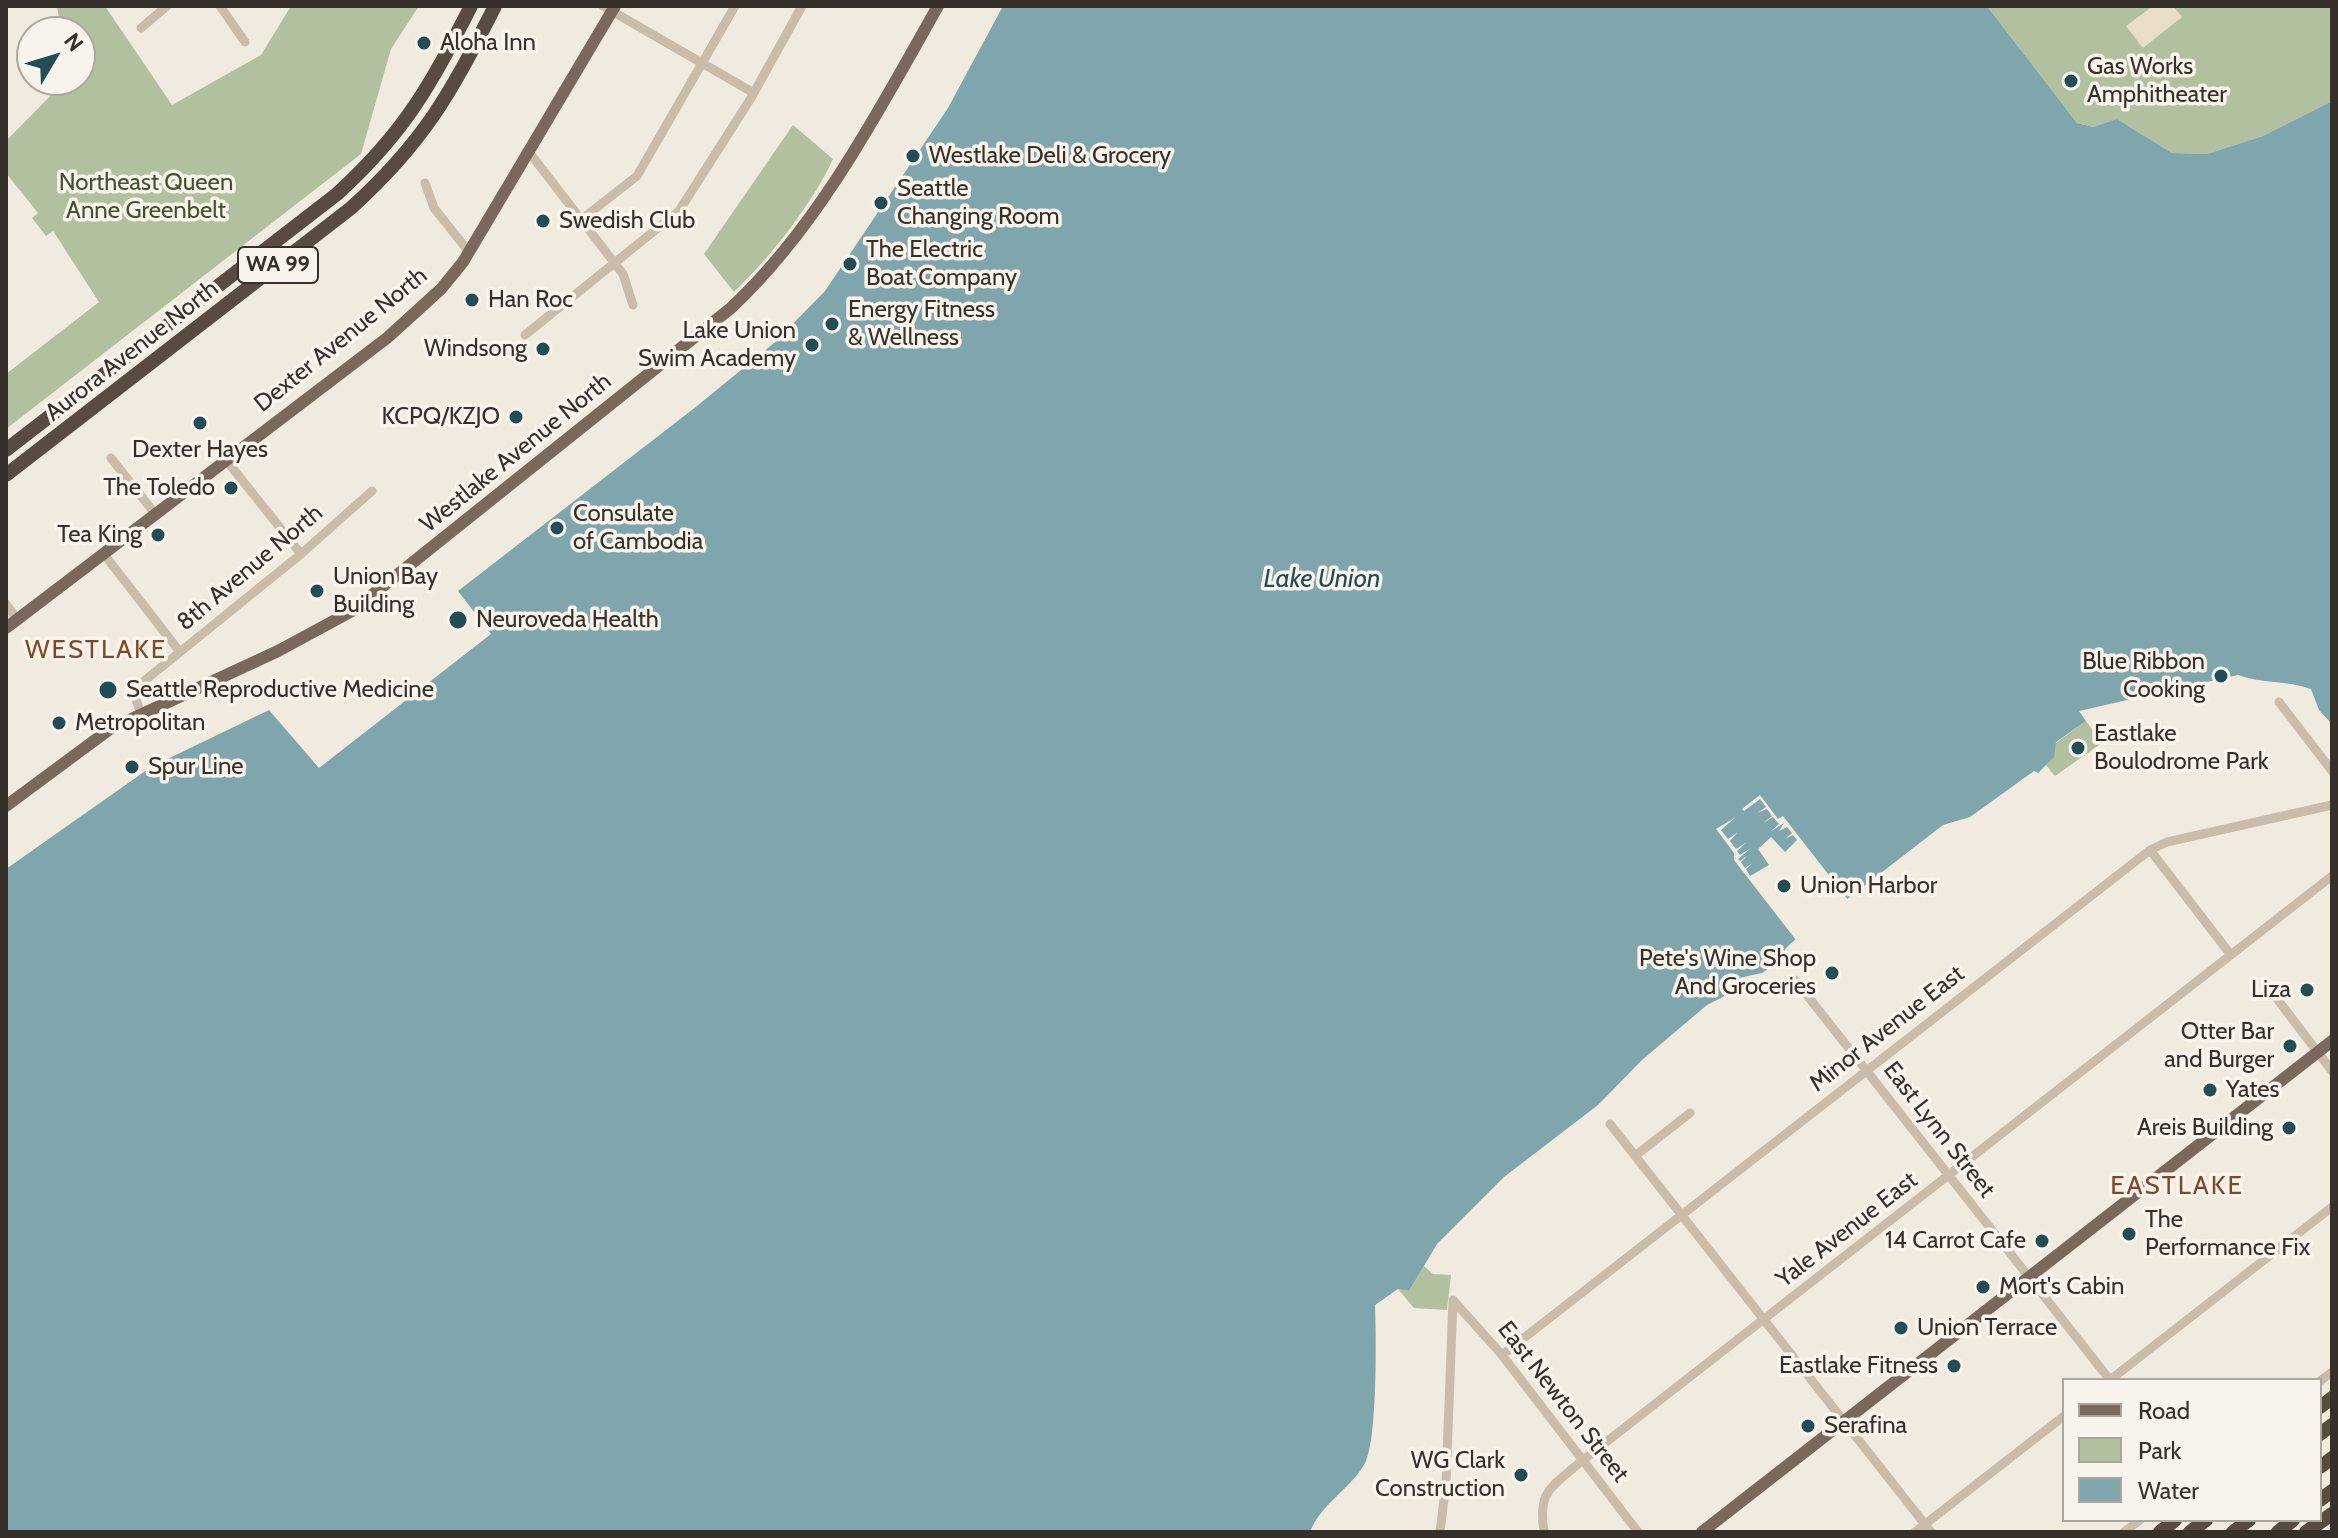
<!DOCTYPE html>
<style>
body{margin:0}
#map{position:relative;width:2338px;height:1538px;overflow:hidden;background:#f1ebdf;font-family:Cabin,sans-serif}
canvas{display:block}
.frame{position:absolute;inset:0;border:8px solid #37302a;pointer-events:none}
.legend{position:absolute;left:2062px;top:1378px;width:260px;height:144px;box-sizing:border-box;background:#f9f4eb;border:2px solid #aba69e;margin:0;padding:10px 14px;list-style:none;font-size:24px;color:#37302a}
.legend li{display:flex;align-items:center;gap:16px;height:40px}
.legend b{width:40px;border:2px solid #aba69e}
.north{position:absolute;left:16px;top:16px;width:80px;height:80px;box-sizing:border-box;background:#f9f4eb;border:2px solid #aba69e;border-radius:50%;rotate:52deg;font-size:22px;font-weight:700;line-height:32px;text-align:center;color:#37302a}
.north::after{content:'';display:block;margin:auto;width:28px;height:36px;background:#224c56;clip-path:polygon(50% 0,100% 100%,50% 72%,0 100%)}
</style>
<div id="map">
<canvas width="2338" height="1538"></canvas>
<div class="frame"></div>
<ul class="legend">
<li><b style="height:10px;background:#78695c"></b>Road</li>
<li><b style="height:22px;background:#b1c09f"></b>Park</li>
<li><b style="height:22px;background:#7fa5ad"></b>Water</li>
</ul>
<div class="north">N</div>
</div>
<script>
const ctx = document.querySelector('canvas').getContext('2d');
ctx.lineJoin = 'round';
function fill(path, color) {
  ctx.fillStyle = color;
  ctx.fill(path, 'evenodd');
}
function stroke(path, color, width, dash) {
  ctx.strokeStyle = color;
  ctx.lineWidth = width;
  ctx.lineCap = dash ? 'butt' : 'round';
  ctx.setLineDash(dash || []);
  ctx.stroke(path);
}
function drawText(font, color, halo, rows, align = 'center') {
  ctx.font = font + ' Cabin,sans-serif';
  ctx.lineWidth = 7;
  ctx.setLineDash([]);
  ctx.textBaseline = 'middle';
  ctx.strokeStyle = halo;
  ctx.fillStyle = color;
  for (const [text, x, y, turn = 0] of rows) {
    ctx.save();
    ctx.translate(x, y);
    ctx.rotate((+turn || 0) * Math.PI / 180);
    ctx.textAlign = isNaN(turn) ? turn : align;
    if (halo) ctx.strokeText(text, 0, 0);
    ctx.fillText(text, 0, 0);
    ctx.restore();
  }
}
fill(new Path2D(`
 M57 6H105L172 105 261 55 291 6H419L391 49 361 154 6 429V374L99 302 53 231 46 236 32 218 38 213 6 173V141L66 80H80V32H61Z
 M1987 6H2332V101L2263 136 2207 154 2172 153 2117 119 2093 127 2077 123Z
 M793 125 833 159C813 203 769 259 734 292L704 254Z
 M2086 721 2102 743 2055 776 2046 765 2053 757V745Z
 M1424 1266 1433 1274 1451 1275 1447 1310 1414 1308 1398 1289 1409 1291Z`), '#b1c09f');
fill(new Path2D(`
 M2153 6H2173L2182 17 2143 48 2126 26Z`), '#e8ddc7');
fill(new Path2D(`
 M1003 6H1987L2077 123 2093 127 2117 119 2172 153 2207 154 2263 136 2332 101V724L2319 710 2311 689C2287 680 2262 684 2238 675L2079 711 2086 721 2056 742 2054 757 2038 773 2034 771 1970 817 1943 825 1798 937 1786 948 1779 962 1762 973 1739 978 1723 997 1707 1005 1642 1060 1598 1105 1504 1177 1437 1244 1409 1291 1398 1289 1375 1305C1376 1335 1378 1443 1364 1465 1349 1490 1321 1504 1310 1532H6V869L151 767 269 710 319 768 491 634 458 591 697 406 774 343 825 291 948 108Z`), '#7fa5ad');
fill(new Path2D(`
 M1760 795 1778 819 1783 816 1849 901 1796 940 1734 860V853L1716 829 1736 817 1721 830 1728 839 1738 832 1730 841 1736 849 1747 842 1737 851 1740 855 1751 848 1738 859 1740 861 1747 856 1741 862 1745 868 1753 863 1746 869 1750 876 1769 865 1758 849 1771 837 1785 852 1797 840 1793 835 1785 839 1792 833 1787 827 1779 831 1784 823 1770 832 1779 824 1773 817 1763 823 1772 816 1767 809 1757 813 1766 807 1760 799 1744 811 1742 809Z`), '#f1ebdf');
stroke(new Path2D(`
 M220 6 245 42
 M603 6 754 93
 M141 28 167 6
 M529 152 623 274 633 305
 M425 183 434 208 469 252
 M582 219 637 176 735 6
 M525 335 679 211 751 98 802 6
 M111 458 156 515
 M226 460 301 554
 M103 553 180 652
 M6 604 17 619
 M2279 702 2332 771
 M141 714 134 694 138 686 301 554 372 491
 M2150 850 2231 955
 M1795 980 2110 1380 2332 1207
 M2278 1000 2332 1071
 M1610 1124 1931 1532
 M1635 1156 1690 1113
 M1453 1300 1502 1355 1638 1532
 M1502 1355 2150 850 2167 842 2332 805
 M2320 1381 2332 1372
 M1440 1532 1446 1482 1453 1300
 M1544 1532C1538 1492 1549 1489 1578 1464L2332 876
 M1915 1532 2064 1416
 M2124 1532 2140 1520`), '#c9bcab', 9);
stroke(new Path2D(`
 M6 628 387 338 441 289 463 262 615 6
 M6 806 110 729 278 651 352 611 731 308C819 226 879 110 938 6
 M1702 1532 2332 1041`), '#78695c', 12);
stroke(new Path2D(`
 M6 450 337 194C405 132 430 86 471 6
 M6 475 351 208C423 143 452 92 495 6
 M2320 1407 2332 1398
 M2320 1434 2332 1425
 M2320 1467 2332 1458
 M2320 1500 2332 1491
 M2160 1532 2175 1520
 M2190 1532 2206 1520
 M2233 1532 2249 1520
 M2278 1532 2293 1520
 M2306 1532 2332 1514`), '#574b42', 14);
for (const [x, y, r, color] of [
 [424,43,8,"#224c56"],
 [2071,81,8,"#224c56"],
 [913,156,8,"#224c56"],
 [881,203,8,"#224c56"],
 [543,221,8,"#224c56"],
 [850,264,8,"#224c56"],
 [472,300,8,"#224c56"],
 [832,324,8,"#224c56"],
 [812,345,8,"#224c56"],
 [543,349,8,"#224c56"],
 [516,417,8,"#224c56"],
 [200,423,8,"#224c56"],
 [231,488,8,"#224c56"],
 [557,528,8,"#224c56"],
 [158,535,8,"#224c56"],
 [317,591,8,"#224c56"],
 [458,620,10,"#224c56"],
 [2221,676,8,"#224c56"],
 [108,690,10,"#224c56"],
 [59,723,8,"#224c56"],
 [2078,748,8,"#224c56"],
 [132,767,8,"#224c56"],
 [1784,886,8,"#224c56"],
 [1832,973,8,"#224c56"],
 [2307,990,8,"#224c56"],
 [2290,1046,8,"#224c56"],
 [2210,1090,8,"#224c56"],
 [2289,1128,8,"#224c56"],
 [2129,1234,8,"#224c56"],
 [2042,1241,8,"#224c56"],
 [1983,1287,8,"#224c56"],
 [1901,1328,8,"#224c56"],
 [1954,1366,8,"#224c56"],
 [1808,1426,8,"#224c56"],
 [1521,1475,8,"#224c56"]
]) {
  const dot = new Path2D();
  dot.arc(x, y, r, 0, 2 * Math.PI);
  ctx.fillStyle = color;
  ctx.fill(dot);
  stroke(dot, '#f9f4eb', 3);
}
for (const [x, y, w] of [
 [278,265,80]
]) {
  const box = new Path2D();
  box.roundRect(x - w / 2, y - 18, w, 36, 6);
  ctx.fillStyle = '#f9f4eb';
  ctx.fill(box);
  stroke(box, '#37302a', 2);
}
drawText('bold 22px', '#37302a', null, [
 ["WA 99",278,265]
]);
drawText('24px', '#37302a', '#f9f4eb', [
 ["Aloha Inn",440,43],
 ["Gas Works",2087,67],
 ["Amphitheater",2087,95],
 ["Westlake Deli & Grocery",929,156],
 ["Seattle",897,189],
 ["Changing Room",897,217],
 ["Swedish Club",559,221],
 ["The Electric",866,250],
 ["Boat Company",866,278],
 ["Han Roc",488,300],
 ["Energy Fitness",848,310],
 ["& Wellness",848,338],
 ["Lake Union",796,331,"right"],
 ["Swim Academy",796,359,"right"],
 ["Windsong",527,349,"right"],
 ["KCPQ/KZJO",500,417,"right"],
 ["Dexter Hayes",200,450,"center"],
 ["The Toledo",215,488,"right"],
 ["Consulate",573,514],
 ["of Cambodia",573,542],
 ["Tea King",142,535,"right"],
 ["Union Bay",333,577],
 ["Building",333,605],
 ["Neuroveda Health",476,620],
 ["Blue Ribbon",2205,662,"right"],
 ["Cooking",2205,690,"right"],
 ["Seattle Reproductive Medicine",126,690],
 ["Metropolitan",75,723],
 ["Eastlake",2094,734],
 ["Boulodrome Park",2094,762],
 ["Spur Line",148,767],
 ["Union Harbor",1800,886],
 ["Pete's Wine Shop",1816,959,"right"],
 ["And Groceries",1816,987,"right"],
 ["Liza",2291,990,"right"],
 ["Otter Bar",2274,1032,"right"],
 ["and Burger",2274,1060,"right"],
 ["Yates",2226,1090],
 ["Areis Building",2273,1128,"right"],
 ["The",2145,1220],
 ["Performance Fix",2145,1248],
 ["14 Carrot Cafe",2026,1241,"right"],
 ["Mort's Cabin",1999,1287],
 ["Union Terrace",1917,1328],
 ["Eastlake Fitness",1938,1366,"right"],
 ["Serafina",1824,1426],
 ["WG Clark",1505,1461,"right"],
 ["Construction",1505,1489,"right"]
], 'left');
drawText('24px', '#42542f', '#f9f4eb', [
 ["Northeast Queen",146,183],
 ["Anne Greenbelt",146,211]
]);
drawText('24px', '#37302a', '#f9f4eb', [
 ["Dexter Avenue North",341,340,-39],
 ["Aurora Avenue North",132,351,-38],
 ["Westlake Avenue North",516,453,-39],
 ["8th Avenue North",250,568,-40],
 ["Minor Avenue East",1887,1029,-38],
 ["East Lynn Street",1939,1130,52],
 ["Yale Avenue East",1847,1230,-38],
 ["East Newton Street",1563,1402,52]
]);
drawText('italic 26px', '#224c56', '#f9f4eb', [
 ["Lake Union",1322,579]
]);
ctx.letterSpacing = '2px';
drawText('26px', '#814828', '#f9f4eb', [
 ["WESTLAKE",96,650],
 ["EASTLAKE",2177,1186]
]);
ctx.letterSpacing = '0px';
</script>
